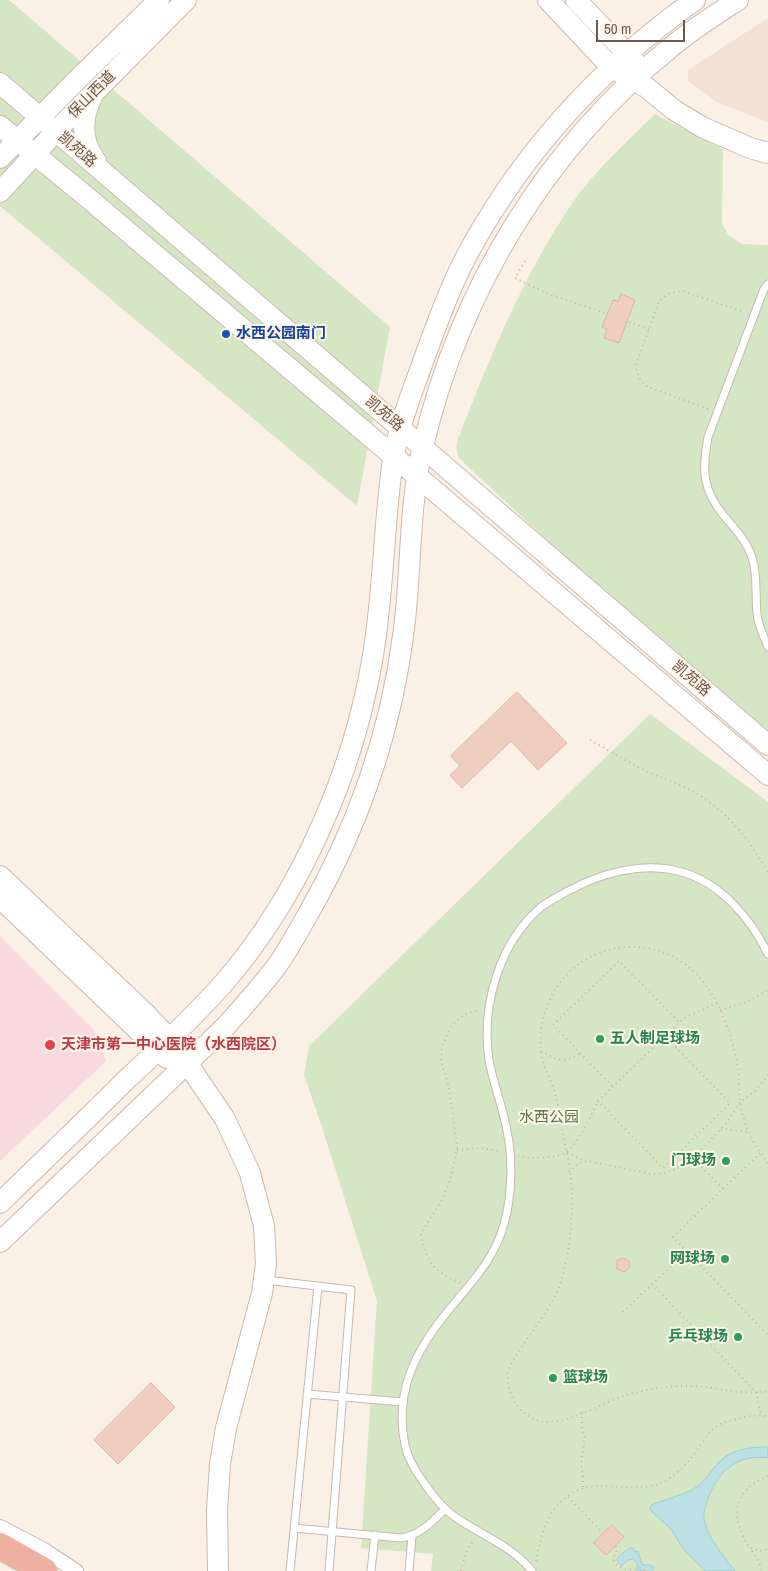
<!DOCTYPE html>
<meta charset="utf-8">
<style>
body{margin:0}
#map{position:relative;width:768px;height:1571px;overflow:hidden;background:#faf0e5;font-family:"Archivo Narrow",sans-serif}
canvas{display:block}
.scale{position:absolute;left:596px;top:20px;width:89px;height:22px;box-sizing:border-box;border:2px solid #70574c;border-top:0;padding-left:6px;font-size:15px;line-height:18px;white-space:nowrap;color:#70574c;-webkit-text-stroke:4px #fdf5ea;paint-order:stroke}
</style>
<div id="map">
<canvas width="768" height="1571"></canvas>
<div class="scale">50 m</div>
</div>
<script>
const ctx = document.querySelector('canvas').getContext('2d');
ctx.lineJoin = 'round';
function fill(path, color) {
  ctx.fillStyle = color;
  ctx.fill(path, 'evenodd');
}
function stroke(path, color, width, dash) {
  ctx.strokeStyle = color;
  ctx.lineWidth = width;
  ctx.lineCap = dash ? 'butt' : 'round';
  ctx.setLineDash(dash || []);
  ctx.stroke(path);
}
function drawText(font, color, halo, rows, align = 'center') {
  ctx.font = font + ' "Archivo Narrow","Noto Sans SC",sans-serif';
  ctx.lineWidth = 4;
  ctx.setLineDash([]);
  ctx.textBaseline = 'middle';
  ctx.strokeStyle = halo;
  ctx.fillStyle = color;
  for (const [text, x, y, turn = 0] of rows) {
    ctx.save();
    ctx.translate(x, y);
    ctx.rotate((+turn || 0) * Math.PI / 180);
    ctx.textAlign = isNaN(turn) ? turn : align;
    if (halo) ctx.strokeText(text, 0, 0);
    ctx.fillText(text, 0, 0);
    ctx.restore();
  }
}
fill(new Path2D(`
 M768 18V122L718 103 688 81V70Z`), '#f1e2d4');
fill(new Path2D(`
 M0 936 94 1030 106 1061 0 1161Z`), '#f7d9de');
fill(new Path2D(`
 M0 0H9L390 327 357 506 0 206Z
 M655 114 723 149 722 223 728 235 742 244 768 245V734L583 574 460 459C456 452 456 446 458 439 484 373 510 307 546 245 557 227 568 208 581 191 603 163 630 139 655 114Z
 M650 714 768 802V1571H431L433 1554 361 1548 377 1301 321 1124 304 1075 309 1046Z`), '#d5e6c5');
const water = new Path2D(`
 M768 1447V1458C739 1454 719 1470 709 1496 707 1504 703 1510 704 1518 707 1538 724 1556 735 1571H705L684 1550 671 1529 650 1510 651 1505C665 1499 686 1495 698 1486 706 1480 711 1470 718 1463 731 1449 750 1447 768 1447Z
 M630 1548H633L635 1552 638 1551 642 1565H650L655 1568 652 1571H637V1562L633 1559 628 1560 621 1566 617 1560 618 1557Z`);
fill(water, '#bbdfe2');
stroke(water, '#a2ced2', 1);
const building = new Path2D(`
 M621 294 635 300 619 343 604 338 607 329 602 327 613 300 618 301Z
 M517 692 567 743 538 770 511 741 462 788 450 775 460 766 451 756Z
 M623 1258 629 1261V1268L624 1272 617 1269V1261Z
 M151 1383 175 1407 118 1464 94 1440Z
 M612 1525 624 1537 606 1555 594 1543Z`);
fill(building, '#edcebf');
stroke(building, '#deb4a1', 1);
const lane = new Path2D(`
 M768 284 764 289 708 437C702 470 702 489 724 516 735 529 746 540 752 557 758 575 755 595 757 614 758 625 764 637 768 647
 M266 1280 351 1290 329 1571
 M307 1394 403 1402
 M294 1528 401 1538C420 1535 432 1522 445 1509
 M290 1571 318 1286
 M371 1571 375 1535
 M409 1571 412 1536
 M532 1571C512 1546 481 1535 455 1517 442 1508 433 1496 424 1483 416 1472 408 1459 405 1445 394 1393 415 1351 448 1311 470 1284 495 1259 504 1224 512 1197 513 1158 507 1131 503 1107 493 1084 489 1060 481 1006 499 943 541 907 549 901 559 896 568 891 601 873 641 862 678 871 719 881 750 917 768 954`);
const street = new Path2D(`
 M0 1527 44 1550 76 1571`);
const secondary = new Path2D(`
 M548 0 612 68 646 87 674 110 702 127 750 148 768 153
 M576 0 635 62
 M0 83 768 745
 M92 97C81 119 81 141 96 161
 M0 126 82 193 417 476 768 775
 M0 158 79 78 159 0
 M0 192 58 129 186 0
 M0 876 146 1014 175 1045 225 1119 250 1173 264 1226 266 1264 262 1293 226 1428 220 1464 217 1510 218 1571
 M0 898 167 1058
 M0 1203C41 1163 83 1123 124 1082 157 1051 191 1020 222 985 262 940 297 882 321 827 345 774 362 718 372 661 384 595 383 527 393 460 399 424 413 390 425 356 439 318 453 279 473 244 528 146 605 64 695 0
 M0 1242 226 1026C243 1007 260 988 276 967 288 951 297 933 307 916 357 829 390 735 403 636 412 573 408 508 423 446 460 291 545 149 670 48 691 30 715 15 738 0`);
const highway = new Path2D(`
 M0 1546 44 1571`);
stroke(lane, '#cab8ac', 9);
stroke(street, '#cab8ac', 16);
stroke(secondary, '#cfb9ad', 22);
stroke(highway, '#d7d0cd', 28);
stroke(new Path2D(`
 M525 261 515 278 548 294 605 313
 M629 322 649 329
 M708 409 648 387C640 381 637 376 636 365L659 301 670 293 683 291 744 312
 M590 740C608 750 626 761 644 770 656 776 668 780 680 785 720 803 748 835 768 873
 M720 1010 747 1002 768 990
 M665 1036 730 1103 663 1168 598 1101 684 1018 717 1003
 M541 1051C557 1060 564 1064 580 1053
 M612 1086 553 1025 619 961 679 1022
 M721 1130 725 1129 748 1132
 M457 1150 480 1148 499 1151
 M567 1153 585 1161
 M760 1153 673 1237 768 1335
 M518 1156C527 1159 557 1158 565 1153 576 1147 593 1113 598 1101
 M768 1163C757 1149 748 1134 743 1116 738 1099 740 1080 737 1063 727 1007 695 945 630 947 574 948 535 998 541 1053 543 1067 551 1079 555 1093 560 1112 562 1132 567 1152 575 1191 573 1236 563 1275 556 1301 538 1323 523 1345 518 1354 510 1362 508 1373 506 1386 513 1403 523 1412 530 1418 538 1422 548 1422 575 1422 607 1399 634 1393 653 1388 673 1385 693 1386 718 1387 744 1396 768 1391
 M569 1172 579 1163 587 1161 651 1174C668 1174 679 1169 692 1158
 M723 1189 693 1158 726 1124 740 1102 756 1090 768 1075
 M460 1283C433 1270 428 1265 421 1235 426 1225 431 1217 437 1208 449 1188 455 1167 457 1144L448 1084 441 1060 442 1046 451 1026 462 1016 474 1011H480
 M652 1284 756 1392 761 1415
 M623 1312 687 1251
 M582 1412V1429L585 1436 581 1464 583 1476V1488
 M768 1476C732 1491 730 1516 749 1547L759 1551 768 1549
 M568 1497 600 1530
 M616 1546 617 1550 613 1559C620 1571 627 1570 642 1568L645 1571
 M752 1551 759 1562 762 1571
 M536 1561C541 1534 547 1509 572 1493 599 1476 635 1497 665 1481 681 1472 692 1458 702 1443 707 1437 710 1430 717 1426 723 1422 731 1421 738 1419 748 1416 758 1414 768 1417
 M461 1571 466 1552 474 1539`), '#d1b1a2', 2, [1, 4]);
stroke(lane, '#fff', 7);
stroke(street, '#fff', 14);
stroke(secondary, '#fff', 20);
stroke(highway, '#efb0a1', 26);
for (const [x, y, r, color] of [
 [226,334,5,"#1a4fb4"],
 [600,1039,5,"#2e9e5b"],
 [50,1045,6,"#e0444e"],
 [726,1161,5,"#2e9e5b"],
 [725,1259,5,"#2e9e5b"],
 [738,1337,5,"#2e9e5b"],
 [553,1378,5,"#2e9e5b"]
]) {
  const dot = new Path2D();
  dot.arc(x, y, r, 0, 2 * Math.PI);
  ctx.fillStyle = color;
  ctx.fill(dot);
  stroke(dot, '#fdf5ea', 2);
}
drawText('15px', '#70574c', '#fdf5ea', [
 ["保山西道",92,95,-45],
 ["凯苑路",77,150,41],
 ["凯苑路",384,414,40],
 ["凯苑路",691,679,41]
]);
drawText('bold 15px', '#164399', '#fdf5ea', [
 ["水西公园南门",236,334]
], 'left');
drawText('bold 15px', '#27864d', '#fdf5ea', [
 ["五人制足球场",610,1039,"left"],
 ["‌门球场‌",716,1161],
 ["网球场",715,1259],
 ["乒乓球场",728,1337],
 ["篮球场",563,1378,"left"]
], 'right');
drawText('bold 15px', '#be3a42', '#fdf5ea', [
 ["天津市第一中心医院（水西院区）",61,1045]
], 'left');
drawText('15px', '#577545', '#fdf5ea', [
 ["水西公园",549,1118]
]);
</script>
